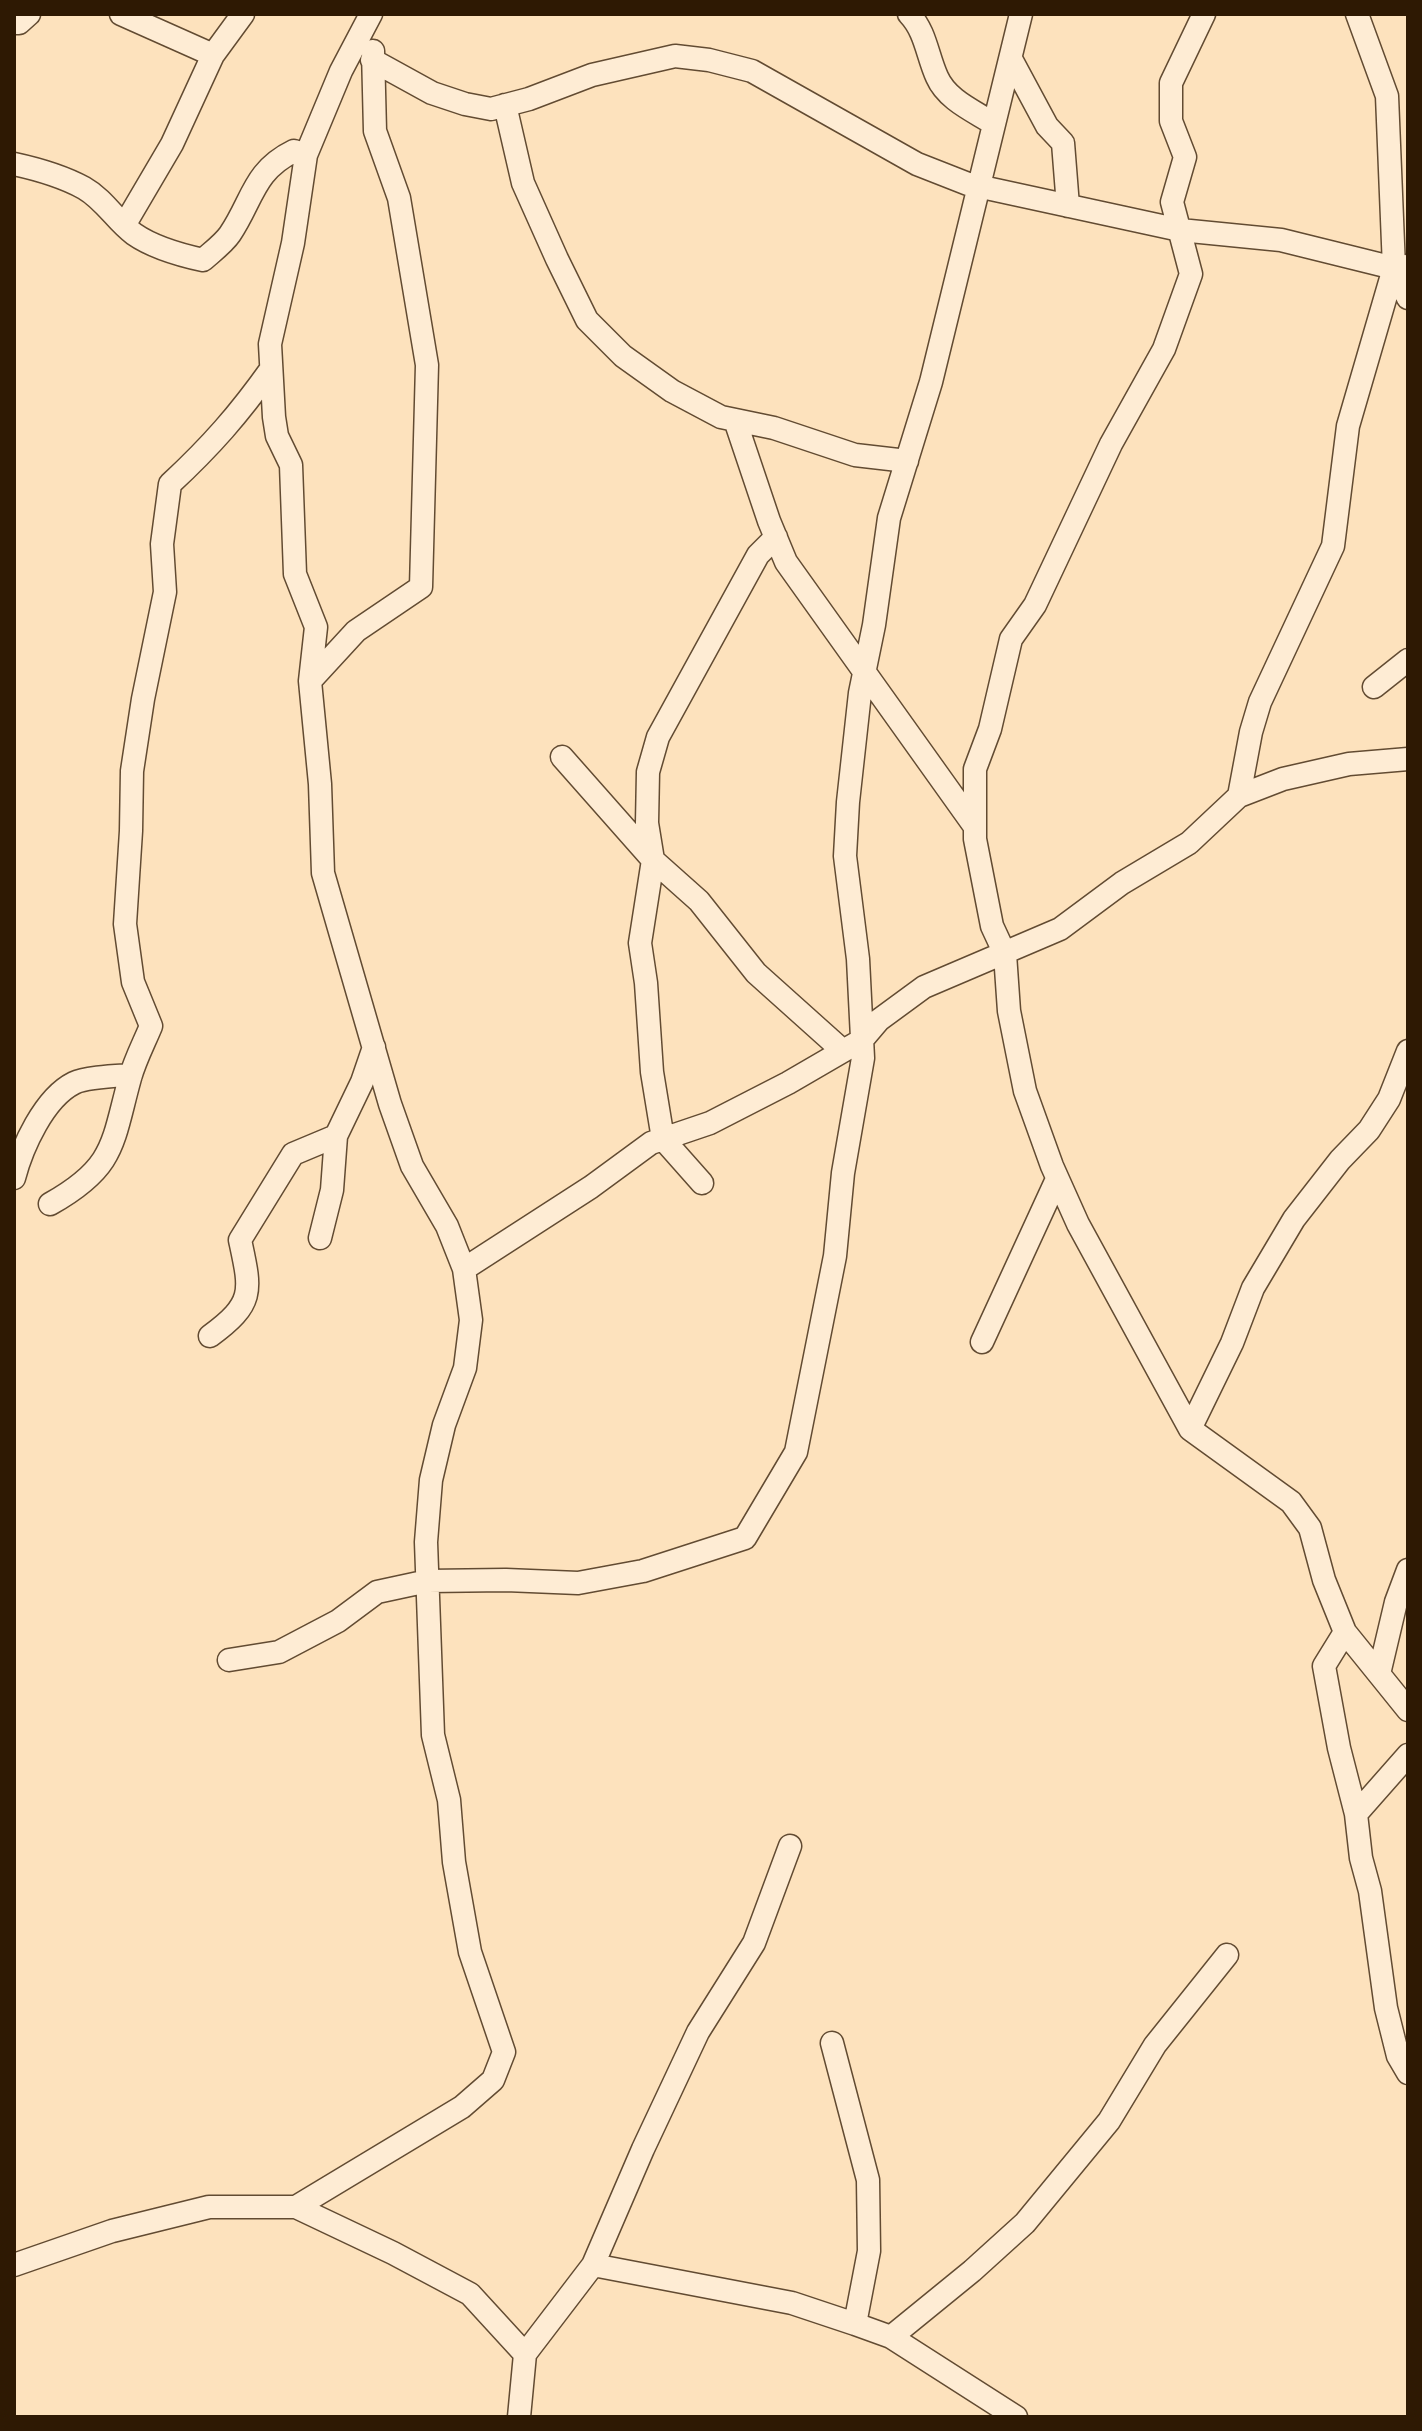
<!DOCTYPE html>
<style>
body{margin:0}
#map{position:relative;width:1422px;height:2431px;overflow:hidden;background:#fde2bd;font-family:"IM FELL Double Pica",serif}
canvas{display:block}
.frame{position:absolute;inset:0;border:16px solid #2e1903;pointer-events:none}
</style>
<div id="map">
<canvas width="1422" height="2431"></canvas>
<div class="frame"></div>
</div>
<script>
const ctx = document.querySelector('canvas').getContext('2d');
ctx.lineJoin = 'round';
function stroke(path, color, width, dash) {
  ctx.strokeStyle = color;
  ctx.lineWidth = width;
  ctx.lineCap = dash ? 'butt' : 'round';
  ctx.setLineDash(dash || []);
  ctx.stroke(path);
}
const minor = new Path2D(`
 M121 14 213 55
 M909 14C926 32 927 55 937 77 947 100 974 111 994 124
 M1204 14 1171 83V121L1185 157 1172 202 1191 274 1164 349 1111 444 1035 605 1011 639 990 729 975 769V839L992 926 1005 954 1009 1011 1025 1091 1052 1166 1078 1224 1190 1429 1291 1502 1310 1528 1324 1580 1345 1632 1408 1710
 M1357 14 1387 96 1394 268 1408 298
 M14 23H19L29 14
 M1011 59 1047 126 1063 143 1068 206
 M372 60 432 93 465 104 491 109 529 99 592 75 675 56 709 60 752 71 917 164 968 184 1180 230 1281 240 1394 268 1408 266
 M505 105 523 183 557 259 587 320 623 356 672 391 721 417 774 428 855 455 907 461
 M14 164C37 169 64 177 84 188 105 200 116 221 134 234 154 248 180 255 203 260 212 252 224 243 230 234 253 200 253 171 294 151L306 155
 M125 224 172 144 213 55 243 14
 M735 420 769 521 786 562 973 824
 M310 681 356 631 421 587 427 365 399 198 375 131 373 51
 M1374 687 1408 660
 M562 757 653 860 699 901 756 973 843 1051
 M1239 796 1251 732 1260 702 1333 546 1348 426 1394 268
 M14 1178C22 1147 44 1098 74 1083 86 1077 116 1076 131 1075
 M702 1183 663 1139 652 1072 646 983 640 943 653 860 647 823 648 772 658 737 758 555 776 537
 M50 1204C116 1167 112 1143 130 1078 135 1060 144 1043 151 1026L133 982 125 924 131 831 132 771 143 699 165 592 162 544 170 484C211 446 239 414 271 369
 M320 1238 332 1190 336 1136
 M464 1269 591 1187 651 1143 710 1123 788 1083 862 1040 879 1020 924 987 1060 929 1122 883 1189 843 1239 796 1283 779 1349 764 1408 759
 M210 1336C255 1303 251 1291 240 1240L293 1154 336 1136 362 1082 374 1047
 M982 1342 1057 1179
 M1190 1429 1232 1343 1253 1288 1294 1219 1340 1160 1369 1130 1389 1099 1408 1051
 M1345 1632 1324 1666 1339 1748 1356 1814 1361 1858 1370 1891 1386 2008 1398 2056 1408 2073
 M229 1660 279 1652 338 1621 377 1592 428 1581 506 1580 578 1583 643 1571 745 1538 796 1452 835 1256 843 1173 863 1058 858 959 845 856 848 802 860 693 874 625 889 518 931 382 1021 14
 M1379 1674 1396 1602 1408 1570
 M1356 1814 1408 1755
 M832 2043 868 2180 869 2251 855 2324
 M296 2207 462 2107 493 2080 504 2052 470 1952 454 1862 449 1800 433 1735 426 1542 431 1480 444 1425 465 1368 471 1320 464 1269 447 1226 412 1166 390 1104 323 873 320 784 310 681 316 627 295 574 291 465 277 436 274 417 270 344 293 243 306 155 341 71 371 14
 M14 2265 112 2231 209 2207H296L393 2253 470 2294 525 2354
 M593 2265 792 2303 855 2324 891 2337 1016 2417
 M891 2337 972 2271 1025 2223 1109 2121 1155 2045 1227 1955
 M519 2417 525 2354 593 2265 643 2149 698 2032 754 1943 790 1846`);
stroke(minor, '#624b32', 25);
stroke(minor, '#feecd4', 22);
</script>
